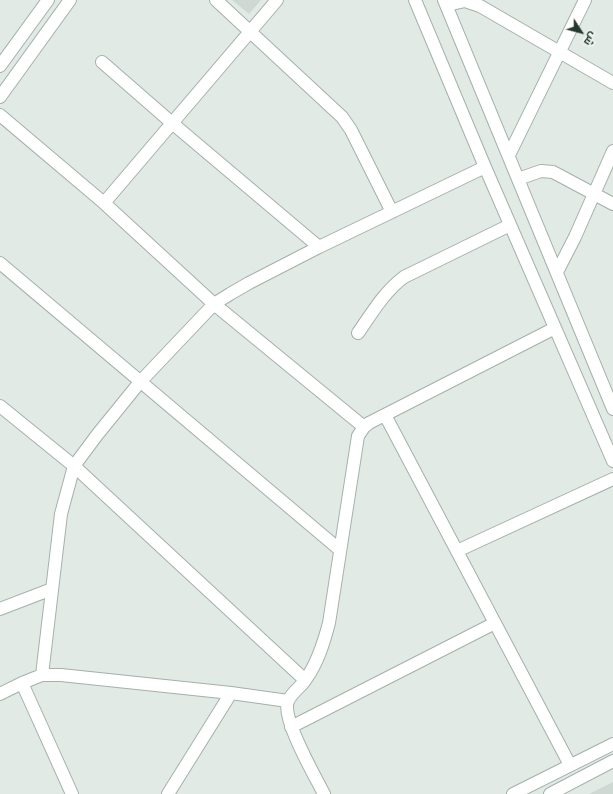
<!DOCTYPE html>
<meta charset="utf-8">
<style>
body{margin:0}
#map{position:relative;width:613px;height:794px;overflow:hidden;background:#e1eae4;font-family:"Space Grotesk",Cairo,sans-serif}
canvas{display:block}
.north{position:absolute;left:561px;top:12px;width:40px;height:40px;-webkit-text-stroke:3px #f1f7f3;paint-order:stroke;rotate:126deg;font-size:11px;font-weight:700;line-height:16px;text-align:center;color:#23382f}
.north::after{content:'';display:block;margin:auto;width:14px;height:18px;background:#23382f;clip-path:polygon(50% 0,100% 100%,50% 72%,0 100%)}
</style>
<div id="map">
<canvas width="613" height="794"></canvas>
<div class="north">ش</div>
</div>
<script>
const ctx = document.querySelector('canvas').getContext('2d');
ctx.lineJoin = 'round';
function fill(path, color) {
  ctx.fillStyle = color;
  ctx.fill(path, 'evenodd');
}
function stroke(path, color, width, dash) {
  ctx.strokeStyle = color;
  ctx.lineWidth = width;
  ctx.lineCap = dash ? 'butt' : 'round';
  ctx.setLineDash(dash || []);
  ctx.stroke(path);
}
fill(new Path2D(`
 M232 0H261L249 14Z
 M613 782V794H589Z`), '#cfd9d3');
const minor = new Path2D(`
 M216 0 342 117 351 130 392 212
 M415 0 485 167 613 461
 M444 0 613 409
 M447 5 465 1 480 6 613 83
 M102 62 172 123 319 247
 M0 66 48 0
 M0 97 70 0
 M0 115 104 203 214 304 364 427
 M509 155 585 0
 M518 179 541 171 553 172 613 204
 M104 203 277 0
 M0 263 340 550
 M557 272 575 237 613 151
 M358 333C372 313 384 292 404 277L510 225
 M0 406 74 466 305 680
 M385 415 570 765
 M457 551 613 479
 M0 609 52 589
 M42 675 61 514 74 466 97 435 140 382 214 304 230 294 249 283 319 247 485 167
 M22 683 72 794
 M0 694 22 683 42 675H61L231 693 288 701
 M291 727 495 623
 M168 794 231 693
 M324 794C315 776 281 718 288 701 292 692 301 687 306 679 318 662 324 642 329 623L358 436 364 427 369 423 555 328
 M513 794 613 744
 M550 794 613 761`);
stroke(minor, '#a4b1aa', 14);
stroke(minor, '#fff', 12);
</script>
